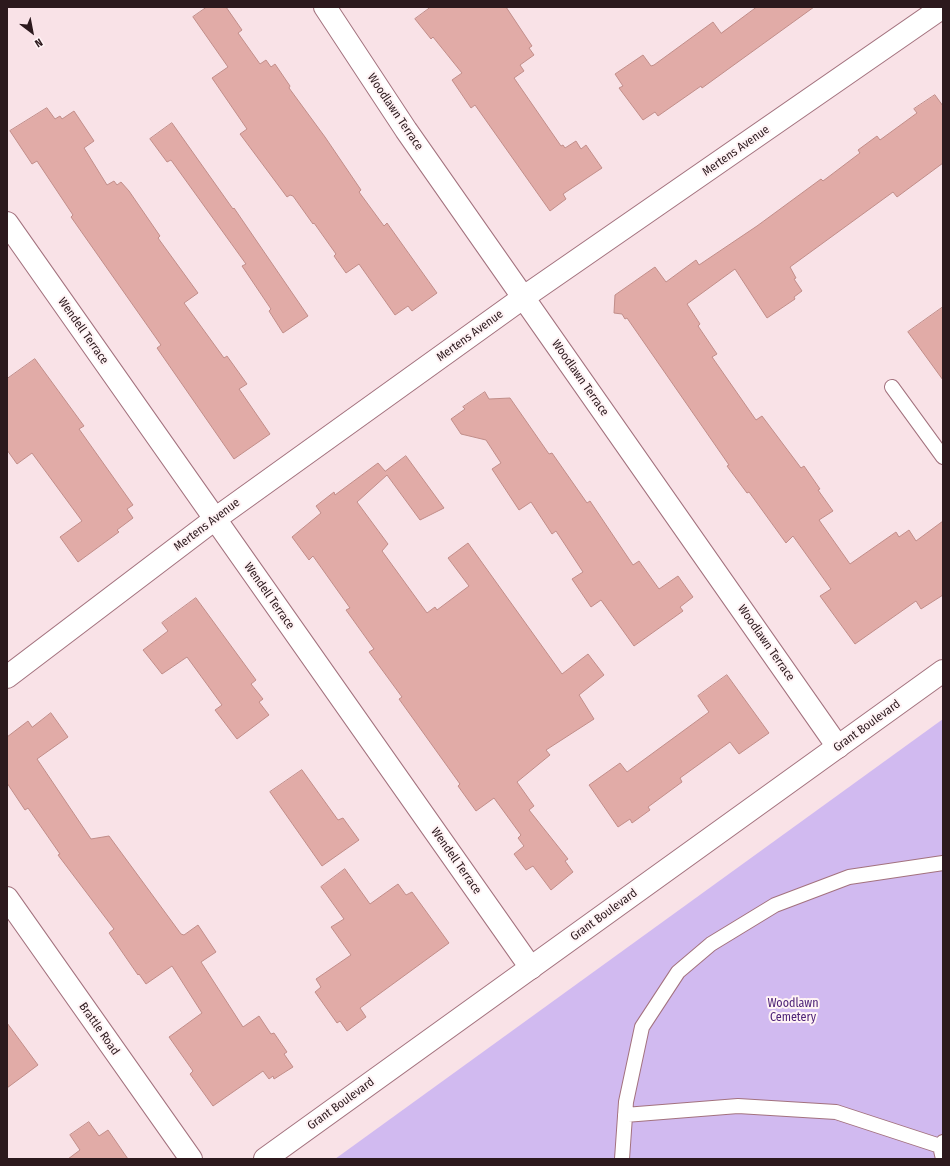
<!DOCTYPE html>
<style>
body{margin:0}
#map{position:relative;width:950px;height:1166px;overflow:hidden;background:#f9e2e7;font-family:"Fira Sans Condensed",sans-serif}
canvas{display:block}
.frame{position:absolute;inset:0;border:8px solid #2c191d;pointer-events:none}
.north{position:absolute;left:12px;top:12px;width:40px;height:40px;-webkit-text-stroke:3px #fff3f5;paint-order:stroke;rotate:148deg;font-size:11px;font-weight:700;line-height:16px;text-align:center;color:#2c191d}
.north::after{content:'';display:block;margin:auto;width:14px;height:18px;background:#2c191d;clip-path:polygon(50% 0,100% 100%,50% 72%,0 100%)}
</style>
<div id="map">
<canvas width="950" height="1166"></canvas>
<div class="frame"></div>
<div class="north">N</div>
</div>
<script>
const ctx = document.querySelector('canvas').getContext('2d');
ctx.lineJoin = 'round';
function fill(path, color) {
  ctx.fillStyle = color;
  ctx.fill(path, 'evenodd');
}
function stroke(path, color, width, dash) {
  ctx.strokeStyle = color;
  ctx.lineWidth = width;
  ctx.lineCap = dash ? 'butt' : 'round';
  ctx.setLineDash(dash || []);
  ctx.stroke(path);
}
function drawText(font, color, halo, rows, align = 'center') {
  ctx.font = font + ' "Fira Sans Condensed",sans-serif';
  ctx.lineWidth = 4;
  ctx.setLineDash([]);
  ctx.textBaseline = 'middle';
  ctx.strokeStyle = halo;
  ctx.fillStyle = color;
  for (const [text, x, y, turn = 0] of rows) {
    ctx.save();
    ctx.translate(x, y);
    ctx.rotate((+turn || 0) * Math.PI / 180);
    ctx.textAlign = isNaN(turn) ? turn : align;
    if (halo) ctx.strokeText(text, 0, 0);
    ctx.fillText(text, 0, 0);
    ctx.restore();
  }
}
fill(new Path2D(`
 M943 719V1159H335Z`), '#d1baf0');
const building = new Path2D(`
 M207 7H226L242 30 238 33 260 64 266 60 271 67 275 64 290 86 289 88 325 137 361 190 359 192 384 226 387 223 437 293 412 311 408 306 395 315 359 264 346 273 334 256 336 254 314 223 313 224 293 196 290 195 287 197 240 134 247 129 212 78 228 67 193 17Z
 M431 7H506L532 46 529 48 534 55 520 65 524 71 514 78 561 146 563 145 565 148 576 141 581 149 586 145 602 168 563 194 566 199 550 211 475 105 471 108 452 80 462 73 433 37 431 39 415 19Z
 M757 7H814L702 88 701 86 658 116 655 112 643 120 619 88 623 86 615 74 643 55 651 66 654 65 713 22 721 33Z
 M935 95 943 106V163L897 197 893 192 790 267 796 278 794 279 802 291 794 297 795 299 767 318 735 269 687 304 700 324 698 326 717 354 712 357 756 420 762 416 801 468 804 466 820 489 818 490 833 511 819 520 850 564 896 532 899 537 909 530 916 541 943 521V595L921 609 916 601 855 644 820 596 831 589 793 536 786 543 749 492 747 493 727 466 729 465 627 318 625 319 622 314 614 313 615 295 655 267 666 282 696 260 699 265 757 226 821 179 823 181 860 153 858 150 877 136 880 140 917 113 914 109Z
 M47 108 55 119 60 116 62 119 74 111 94 141 84 148 107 185 114 181 117 185 121 182 129 191 160 236 158 238 198 293 184 303 224 358 227 356 247 384 239 389 270 434 234 459 157 348 161 345 71 217 73 215 37 161 32 164 10 131Z
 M172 123 233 209 234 208 308 316 283 333 269 311 271 309 242 266 246 264 171 160 167 162 150 139Z
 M943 307V380L908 332Z
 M35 359 84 426 79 429 133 505 127 509 133 518 117 530 119 532 78 562 60 537 82 521 32 453 17 464 7 450V379Z
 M485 392 489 399 510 398 549 454 552 453 587 503 590 501 633 565 639 561 659 589 678 576 693 597 680 607 683 611 634 646 601 600 591 607 572 579 583 572 556 531 552 534 531 502 519 510 492 469 501 463 486 440 461 434 451 419 465 409 463 407Z
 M406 456 444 508 420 520 387 475 357 502 388 544 382 551 427 613 435 607 437 610 469 586 448 558 468 543 562 674 588 654 604 675 579 695 594 719 546 750 550 755 517 782 534 806 529 810 568 859 565 861 573 872 551 890 533 866 526 870 514 854 524 846 518 838 521 835 494 798 476 811 458 786 460 784 399 699 402 697 369 652 374 649 346 610 350 608 313 556 309 560 292 537 321 513 316 506 334 492 335 495 378 463 385 471Z
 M196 598 256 680 251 684 263 699 259 702 269 715 237 739 215 710 222 705 187 657 162 674 143 650 168 631 162 623Z
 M727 675 769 733 739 754 730 742 680 778 682 782 648 807 650 810 632 823 630 819 618 827 589 785 620 763 627 772 709 712 698 696Z
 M51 713 68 737 37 759 91 839 109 836 181 934 184 935 198 925 216 952 201 962 243 1027 259 1016 271 1034 274 1033 287 1052 284 1054 293 1067 274 1079 273 1076 269 1079 263 1071 213 1106 190 1074 193 1071 169 1037 202 1013 172 966 146 984 139 974 138 975 109 933 114 929 58 855 60 854 28 808 25 810 7 783V737L28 721 32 727Z
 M302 770 338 820 343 818 359 840 322 866 270 792Z
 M345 869 370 904 398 884 406 895 412 892 449 943 360 1008 366 1017 347 1031 340 1021 337 1023 315 992 321 987 316 979 351 955 331 927 344 919 321 887Z
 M7 1023 38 1065 7 1088Z
 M89 1122 99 1136 108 1130 128 1159H68L80 1150 70 1135Z`);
fill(building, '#e1aba7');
stroke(building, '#c18d89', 1);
const lane = new Path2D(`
 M892 387 943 457
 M625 1115 738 1106 836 1112 940 1146 943 1142
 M940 1146 943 1159
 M622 1159 626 1102 642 1027 678 972 711 944 775 905 849 877 943 863`);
const street = new Path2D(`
 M325 7 406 130 838 747
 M7 223 531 968
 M7 677 215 519 524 297 943 7
 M7 898 191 1159`);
const secondary = new Path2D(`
 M265 1159 943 671`);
stroke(lane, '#a3727e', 16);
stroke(street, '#a3727e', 24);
stroke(secondary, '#a3727e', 24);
stroke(lane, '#fff', 14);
stroke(street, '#fff', 22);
stroke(secondary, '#fff', 22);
drawText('12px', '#2c191d', '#fff3f5', [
 ["Woodlawn Terrace",395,112,56],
 ["Mertens Avenue",736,151,-35],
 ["Wendell Terrace",83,331,55],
 ["Mertens Avenue",470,336,-36],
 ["Woodlawn Terrace",580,378,55],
 ["Mertens Avenue",207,525,-37],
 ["Wendell Terrace",269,596,55],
 ["Woodlawn Terrace",766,643,55],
 ["Grant Boulevard",867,726,-36],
 ["Wendell Terrace",456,861,55],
 ["Grant Boulevard",604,915,-36],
 ["Brattle Road",99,1029,55],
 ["Grant Boulevard",341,1104,-36]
]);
drawText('12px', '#4e2377', '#fff3f5', [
 ["Woodlawn",793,1004],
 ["Cemetery",793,1018]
]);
</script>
